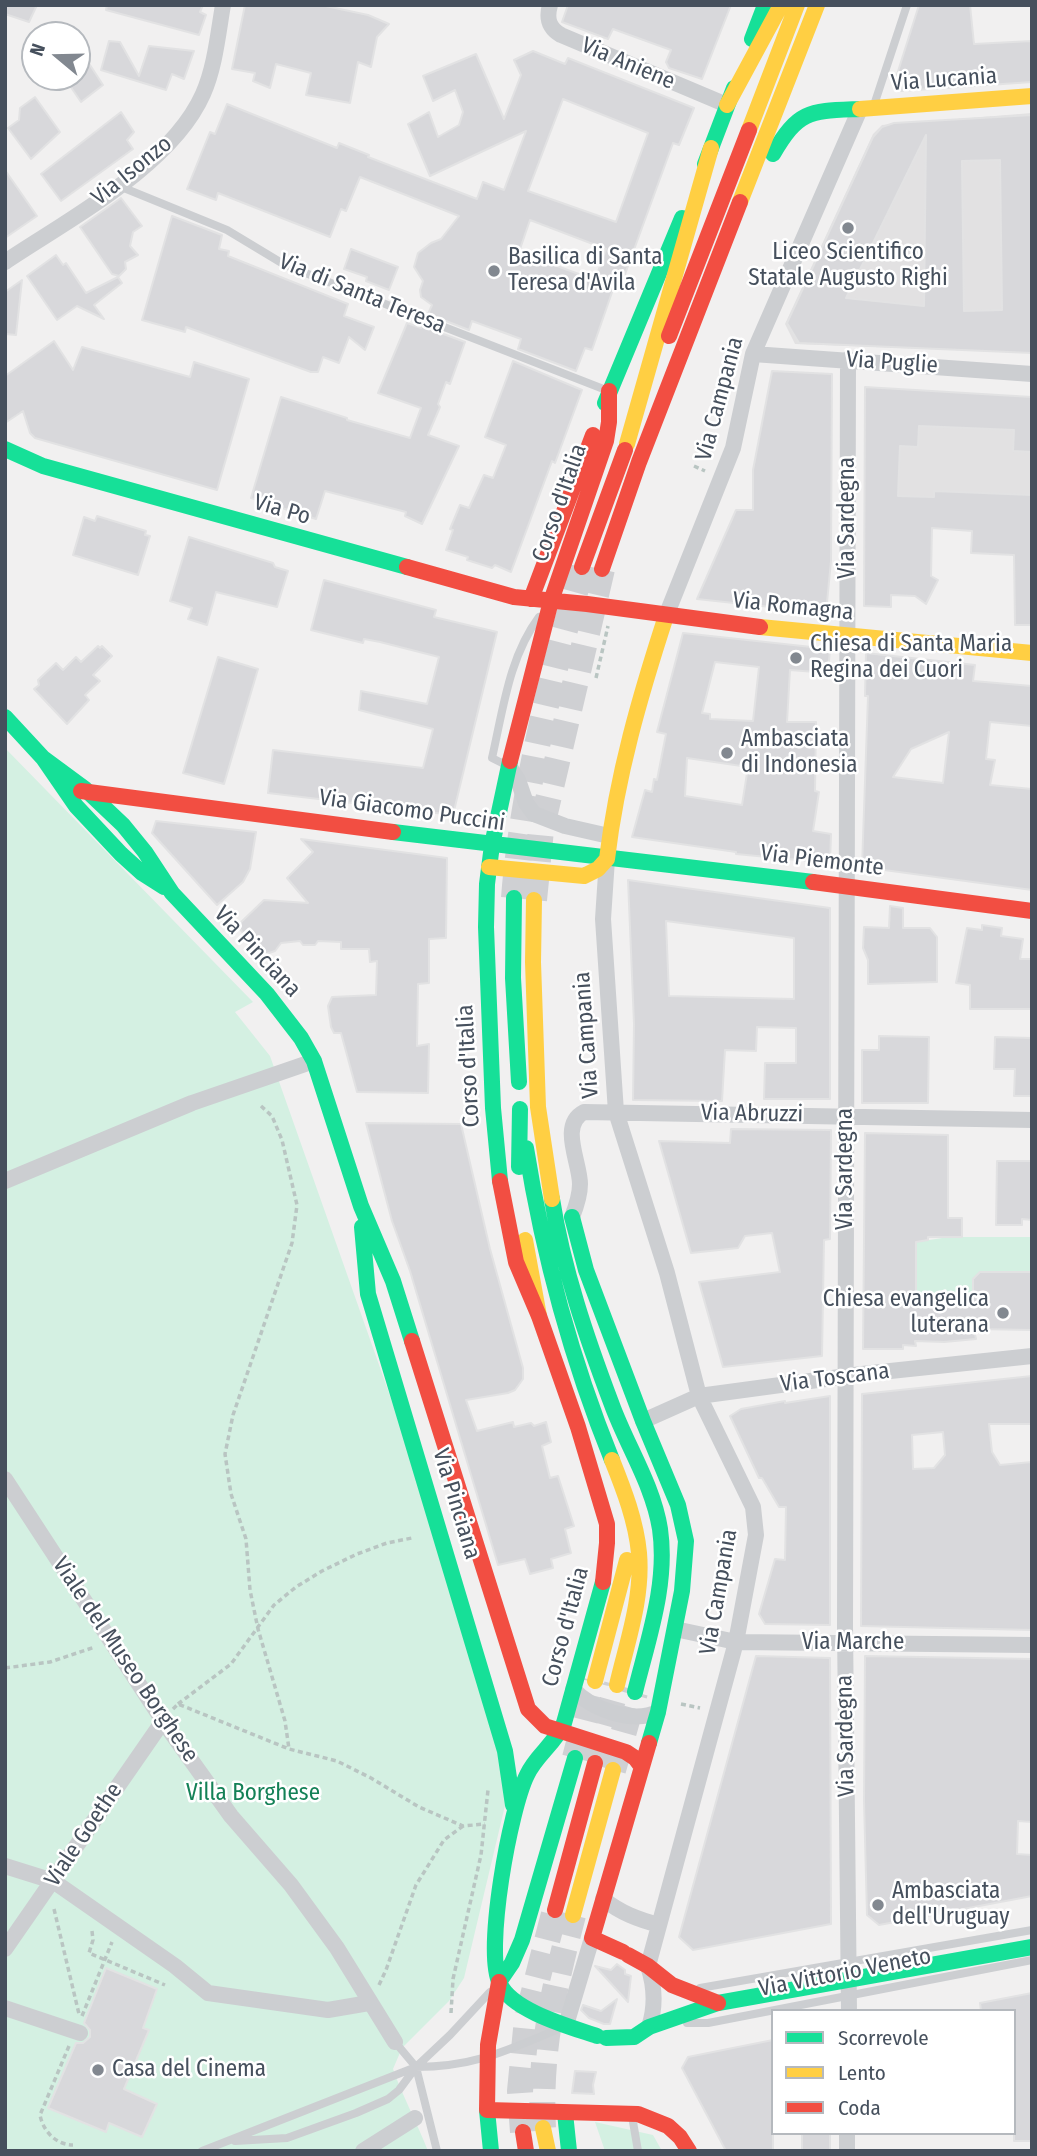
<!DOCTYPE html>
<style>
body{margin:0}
#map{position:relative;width:1037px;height:2156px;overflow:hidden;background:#f1f0f0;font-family:"Fira Sans Condensed",sans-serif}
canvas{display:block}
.frame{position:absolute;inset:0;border:7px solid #46505d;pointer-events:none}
.legend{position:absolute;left:771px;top:2009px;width:245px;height:126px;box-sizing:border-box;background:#fff;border:2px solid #b5b9be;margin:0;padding:9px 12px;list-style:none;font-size:21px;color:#46505d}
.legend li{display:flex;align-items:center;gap:14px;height:35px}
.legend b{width:35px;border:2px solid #b5b9be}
.north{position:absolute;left:21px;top:21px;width:70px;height:70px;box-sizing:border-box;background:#fff;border:2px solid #b5b9be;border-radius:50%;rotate:289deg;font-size:19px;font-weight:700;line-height:28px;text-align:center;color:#46505d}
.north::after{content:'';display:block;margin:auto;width:24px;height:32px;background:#828890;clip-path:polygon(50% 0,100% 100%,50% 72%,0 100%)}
</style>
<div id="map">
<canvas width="1037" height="2156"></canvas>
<div class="frame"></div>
<ul class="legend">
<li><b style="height:9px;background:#16e098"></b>Scorrevole</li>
<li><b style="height:9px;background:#ffcf43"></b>Lento</li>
<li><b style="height:9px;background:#f24e42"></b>Coda</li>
</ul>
<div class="north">N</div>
</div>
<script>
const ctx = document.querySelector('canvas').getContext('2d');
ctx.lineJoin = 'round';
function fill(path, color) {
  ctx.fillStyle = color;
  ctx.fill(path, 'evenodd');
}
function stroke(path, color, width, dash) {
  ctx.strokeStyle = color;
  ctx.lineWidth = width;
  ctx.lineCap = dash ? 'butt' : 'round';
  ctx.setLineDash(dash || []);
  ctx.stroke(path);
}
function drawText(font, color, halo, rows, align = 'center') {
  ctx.font = font + ' "Fira Sans Condensed",sans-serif';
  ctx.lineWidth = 5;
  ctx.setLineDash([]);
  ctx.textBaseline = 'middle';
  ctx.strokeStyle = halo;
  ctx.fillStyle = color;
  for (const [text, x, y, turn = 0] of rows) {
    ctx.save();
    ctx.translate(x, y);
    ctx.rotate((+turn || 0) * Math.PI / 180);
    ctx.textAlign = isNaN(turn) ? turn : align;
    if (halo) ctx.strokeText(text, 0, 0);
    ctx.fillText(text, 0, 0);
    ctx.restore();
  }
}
fill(new Path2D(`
 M1032 113V353L795 344 785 324 873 134 882 125Z
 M865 387 1032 397V534L864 524Z`), '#e2e1e2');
fill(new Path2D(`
 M5 748 253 1002 235 1012 270 1056 456 1583 508 1793 464 1978 449 2001 402 2048 393 2069C403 2097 417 2123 428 2151H5Z
 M949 1237H1032V1272H980L973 1279V1297L916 1296V1242Z
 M595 2122 653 2135 662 2151H605Z`), '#d4f0e2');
const building = new Path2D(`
 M5 5H37L29 22 5 14Z
 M107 5H203L200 12 206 15 199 35 106 10Z
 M245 5H321L368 15 389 24 377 37 371 67 358 62 350 103 306 95 311 73 276 64 270 88 253 81 255 73 232 69Z
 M568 5H731L702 79 669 68 666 62 671 50 613 29 608 39 562 22Z
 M919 5H970L974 44 1032 41V82L901 91 894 84Z
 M109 41 120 42 139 76 149 46 194 51 184 79 172 74 166 90 101 70Z
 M77 45 103 85 81 102 64 77H77Z
 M533 51 565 64 568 58 694 108 679 145 673 143 624 277 618 275 592 350 585 348 576 371 518 349 521 339 472 321 469 330 428 314 432 305 421 297 420 290 423 281 414 267 418 253 431 243 441 239 459 216 360 177 346 211 341 209 330 237 218 193 216 200 187 189 210 132 215 134 227 104 337 148 339 143 369 155 368 157 477 199 483 182 504 190 526 131 430 176 408 124 429 112 438 137 459 125 463 112 455 90 433 101 423 76 476 54 504 119 521 75 514 60ZM563 99 648 133 616 222 528 191ZM530 220 606 249 595 280 519 252Z
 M35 97 60 132 31 159 8 128 19 120 20 108Z
 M121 112 134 132 127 140 133 149 61 201 41 174Z
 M1032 115V353L799 343 787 323 873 137 882 127 894 123ZM926 135 924 306 846 298ZM1000 160 1002 310 964 311 962 161Z
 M5 170 37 216 5 238Z
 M121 198 142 226 133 232 130 246 138 255 125 262 126 269 119 276 112 274 80 227Z
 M172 216 222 235 219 249 229 251 228 256 348 304 344 316 374 327 365 350 349 337 339 363 323 357 318 372H311L186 327 185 332 142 320Z
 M351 249 398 267 389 290 366 281 367 277 344 269Z
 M56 255 63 265 66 263 86 293 118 277 122 283 94 305 104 319 77 306 57 320 27 276Z
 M22 280 16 335 5 334V292Z
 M407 323 421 328 422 326 465 342 450 384 446 382 438 404 440 407 428 435 459 446 422 524 405 516 406 512 325 491 316 519 251 498 281 397 347 418V420L410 438 421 408 378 393Z
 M54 341 73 370 82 347 190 377 194 362 249 379 217 490 35 438 30 433 23 411 5 423V376Z
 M513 361 582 390 555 463 552 461 511 572 495 565 492 568 467 560 468 557 446 550 453 530 450 529 460 505 469 508 484 475 493 478 506 445 485 437Z
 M772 371 832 374 831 561 826 613 697 599 736 510H753V470Z
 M865 387 1032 397V452L1013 451 1014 430 919 426 918 447 900 446 898 496 934 497V491L1032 495V625H1015L1014 555 971 553 972 531 932 528 931 576 938 580 926 604 915 596 891 595V607L864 606Z
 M97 516 146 531 145 535 150 536 138 575 73 555 84 517 95 521Z
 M189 537 273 563 275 567 288 571 277 607 216 592 207 625 188 619 192 608 170 601Z
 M324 580 436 610 434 617 497 632 453 815 268 793 273 750 423 768 433 729 359 710 361 691 427 704 439 657 380 642 364 639 363 643 311 630Z
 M683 633 830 649 828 673 790 670 787 722H816L815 791 819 792 813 831 831 834 830 863 736 854V852L632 837 645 790 652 792 654 779 657 780 666 734 657 732ZM715 662 759 667 753 721 710 719V714L702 713ZM687 758 748 767 742 805 685 796Z
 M98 646 100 648 102 646 112 656 93 675 100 681 85 695 89 700 67 724 34 689 39 685 38 680 56 663 63 670 76 657 81 662Z
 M866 653 975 665 973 681 1032 686V726L990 722 986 759 995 760 990 785 1032 789V890L862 867 868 696H865ZM949 732 943 783 893 777 911 749Z
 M218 657 258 669 224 784 183 773Z
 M156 821 256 832 250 869 243 882 217 905 152 833Z
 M301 839 447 858 446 938 429 939V983L418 984 417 1046 429 1044 428 1093 357 1092 341 1033H334L331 1027 328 1006 332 997 376 995 377 961 370 962 369 949H341V942L318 941 315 945H303L300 941 281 943 275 951 263 955 237 926 264 900 308 903 287 878 313 852Z
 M628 880 830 908V1099H764L765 1063H796V1028L757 1027 756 1051 725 1050 722 1101 633 1100 634 1024ZM666 921 794 938V999L669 996Z
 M890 906 903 908V928H930L937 937V982L868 984V960L863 948 864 927 889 928Z
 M982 925 1002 928 1001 936 1023 939 1020 959H1032V1009H970V985L956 983 967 928 982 930Z
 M879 1036 929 1037 928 1103H862V1050H879Z
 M995 1037 1032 1038V1096H1014L1015 1069H994Z
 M366 1123 461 1124 490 1249 523 1368V1379L515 1390 508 1393 466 1400 477 1431 513 1422 514 1427 531 1423 534 1426 546 1422 551 1442 542 1446 550 1478 558 1476 574 1526 565 1529 571 1553 551 1559 553 1568 530 1574 525 1559 498 1565 410 1271 392 1221Z
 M731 1129 831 1130 830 1239 824 1240 822 1356 723 1367 699 1282 780 1272 772 1233 745 1236 738 1248 691 1253 659 1141 730 1143Z
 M865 1133 948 1135V1218H962V1237H928V1240L916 1242V1296L973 1297V1279L980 1272H1032V1330L974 1329 976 1339 944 1342 915 1341 916 1346 903 1345V1349H863Z
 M997 1161H1032V1220L1022 1219V1225H996Z
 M1032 1376V1424H989L992 1452 1000 1465 1032 1462V1630L861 1626 862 1394ZM943 1432 945 1455 934 1468 913 1469 912 1435Z
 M830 1396V1625L765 1624 759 1614 775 1559 785 1560 786 1507H779L762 1478H759L730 1416 741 1409 785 1401V1403Z
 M756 1656 830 1658 831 1924 693 1950 679 1937Z
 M865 1656 1032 1659V1822L1018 1821 1017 1854 1032 1855V1896L879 1925 867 1915 864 1801Z
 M617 1964 625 1970V1974L631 1976 628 2002 595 1966 611 1970Z
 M106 1968 157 1989 143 2028 149 2030 124 2089 157 2104 142 2137 109 2123 106 2132 48 2108 76 2043H83L90 2037V2030L84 2023Z
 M1032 1993V2141H1014V2011H981L980 2003Z
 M617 1999 610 2024H604L589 2018 581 2010 583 2005 601 2011Z
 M773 2040V2151H726L682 2068 688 2057Z
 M575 2071 596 2072 593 2085 594 2094 572 2093Z
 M802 2133H830V2151H802Z`);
fill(building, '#d8d8db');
stroke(building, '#e2e2e3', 2);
stroke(new Path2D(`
 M514 898C522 791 553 671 582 567
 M534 900 541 830 602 569
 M575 1758 595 1681
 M595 1763 617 1685
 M613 1770 635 1692
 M543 2128C539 2051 554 1988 573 1915
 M523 2132 520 2091 527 2019 555 1910`), '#cfd0d3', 26, [26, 13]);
stroke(new Path2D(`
 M694 466 705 471
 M596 678 608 626
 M261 1106 272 1116 282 1140 297 1205 292 1243 233 1415 225 1454 231 1494 246 1539 250 1590 258 1629 285 1721 289 1749
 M5 1668 50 1662 95 1647
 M178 1704 231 1664 274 1605 296 1587 322 1571 357 1554 387 1543 412 1538
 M681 1704 700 1708
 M173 1709 178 1704 289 1749 337 1761 371 1778 419 1807 463 1826 485 1824
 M54 1909 79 2014
 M92 1931 93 1940 89 1953 165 1985
 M379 1985 386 1970 416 1885 444 1840 463 1826
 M451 2013 453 1979 481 1855 488 1790
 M82 2016 112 1942
 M69 2046 40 2115C43 2131 56 2145 73 2145`), '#b9c5c2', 3.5, [5, 3.5]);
stroke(new Path2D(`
 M874 105 907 5
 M119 186 227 230 285 265 606 390
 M506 765 492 758C503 710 509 657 539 617
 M700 1988 1032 1930
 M687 2023H708L1032 1960
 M395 2042 416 2067 437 2151
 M632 2116 638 2151
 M235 2141 287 2138 356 2113 388 2099 399 2090 416 2067 450 2035 490 1992
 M202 2151 416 2067C475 2067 508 2050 561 2028`), '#ccced1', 8);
stroke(new Path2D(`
 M550 5C546 19 549 28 561 35L727 105
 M5 262C69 219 171 166 203 94 215 67 218 34 223 5
 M753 354 1032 374
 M848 359 845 1626 849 2011
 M666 616 733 448 753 354 860 109
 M509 766 518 780 526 803 534 814 565 826 609 836
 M607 859 603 919 616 1112 667 1273 699 1396 753 1507 756 1535 736 1642 648 1966C655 1987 656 2006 649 2027
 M5 1181 192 1103 314 1061
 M572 1217C576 1207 580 1195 580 1184 580 1162 559 1125 584 1112L1032 1120
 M643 1421 699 1396 862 1374 1032 1356
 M5 1479 163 1721 231 1816 291 1885 337 1948 395 2042
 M675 1629 736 1642 1032 1645
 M573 1689C591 1709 632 1724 658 1712
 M5 1866 53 1881 175 1966 208 1993 328 2010 369 2003
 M603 1899C621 1913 637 1919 659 1925
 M5 1949 163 1721
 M5 2008 80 2033
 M566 2025 592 1938
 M363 2151 415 2118
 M847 2151V2133`), '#ccced1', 16);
stroke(new Path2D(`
 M752 39 765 5
 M773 154C799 109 811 111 860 109
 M705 164 734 88
 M605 403 682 218
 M5 449 43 466 407 567
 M5 717 43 758 76 806 121 854 142 873 164 887
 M43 758 85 789 123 825 145 852 172 893 267 994 301 1038 314 1061 361 1206 393 1281 412 1341
 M393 832 813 882
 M514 898 513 978 519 1082
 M526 1148C543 1254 572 1361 612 1460
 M519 1167 520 1109
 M500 1181 493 1108 486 927 487 884 492 845 510 761
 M552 1199C563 1269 587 1339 612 1405 627 1446 653 1485 660 1529 668 1584 648 1639 635 1692
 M572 1217 586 1270 643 1421 678 1505 686 1541 682 1591 658 1712 649 1743
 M362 1227 368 1294 505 1751 513 1805
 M499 1982 512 1963 522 1940 575 1758
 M597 2036C571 2027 512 2011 500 1984 484 1951 510 1809 527 1775 536 1755 555 1744 564 1723L603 1582
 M606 2038 634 2037 649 2027 718 2003 1032 1947
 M487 2110 491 2151
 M565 2113 569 2151`), '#16e098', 16);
stroke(new Path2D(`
 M727 105 781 5
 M860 109 1032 96
 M749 130 797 5
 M740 202 817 5
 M627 444 711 148
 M760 627 1032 653
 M607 859C617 775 640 696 666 616
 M489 867 584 876 598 869 607 859
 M534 900 533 962 538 1107 552 1199
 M525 1240 539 1316
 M612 1460C624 1490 636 1521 639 1553 643 1598 627 1642 617 1685
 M595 1681 627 1560
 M573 1915 613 1770
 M543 2128 548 2151`), '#ffcf43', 16);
stroke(new Path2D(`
 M669 336 749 130
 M407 567 514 597 587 604 760 627
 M582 567 625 450
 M602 569 639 462 740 202
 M531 599 593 435
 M510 761 551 601 606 441 609 422V391
 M81 791 393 832
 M813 882 1032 911
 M500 1181 516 1262 539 1316 578 1427 607 1524V1543L603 1582
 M412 1341 528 1709 545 1726 626 1752 635 1758 641 1766
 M555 1910 595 1763
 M623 1952 592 1938 649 1743
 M628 1955 648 1966 672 1985 718 2003
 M499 1982 488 2045 487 2110 638 2114 668 2126 680 2137 689 2151
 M523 2132 526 2151`), '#f24e42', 16);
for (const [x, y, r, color] of [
 [848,228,7,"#828890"],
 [494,271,7,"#828890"],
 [796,658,7,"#828890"],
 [727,753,7,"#828890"],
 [1003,1313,7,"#828890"],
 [878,1905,7,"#828890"],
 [98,2070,7,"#828890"]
]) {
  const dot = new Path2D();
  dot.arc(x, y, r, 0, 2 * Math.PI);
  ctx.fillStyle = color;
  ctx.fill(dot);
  stroke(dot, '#fff', 2.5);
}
drawText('23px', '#46505d', '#fff', [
 ["Via Aniene",628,64,23],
 ["Via Lucania",944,80,-4],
 ["Via Isonzo",132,171,-39],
 ["Via di Santa Teresa",362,294,22],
 ["Via Puglie",892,363,4],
 ["Via Campania",720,399,-75],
 ["Corso d'Italia",560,503,-71],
 ["Via Po",282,510,16],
 ["Via Sardegna",848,518,-90],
 ["Via Romagna",793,607,6],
 ["Via Giacomo Puccini",412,811,8],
 ["Via Piemonte",822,861,7],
 ["Via Pinciana",257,952,47],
 ["Via Campania",587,1035,-94],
 ["Corso d'Italia",469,1066,-93],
 ["Via Abruzzi",752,1114,1],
 ["Via Sardegna",846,1169,-90],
 ["Via Toscana",835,1378,-7],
 ["Via Pinciana",456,1504,73],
 ["Via Campania",719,1592,-80],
 ["Corso d'Italia",566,1627,-75],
 ["Via Marche",853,1643],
 ["Viale del Museo Borghese",125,1660,56],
 ["Via Sardegna",846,1736,-91],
 ["Viale Goethe",84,1835,-56],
 ["Via Vittorio Veneto",845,1973,-11]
]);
drawText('23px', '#46505d', '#fff', [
 ["Liceo Scientifico",848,253,"center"],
 ["Statale Augusto Righi",848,279,"center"],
 ["Basilica di Santa",508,258],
 ["Teresa d'Avila",508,284],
 ["Chiesa di Santa Maria",810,645],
 ["Regina dei Cuori",810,671],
 ["Ambasciata",741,740],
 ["di Indonesia",741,766],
 ["Chiesa evangelica",989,1300,"right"],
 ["luterana",989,1326,"right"],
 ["Ambasciata",892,1892],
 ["dell'Uruguay",892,1918],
 ["Casa del Cinema",112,2070]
], 'left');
drawText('23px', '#148157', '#fff', [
 ["Villa Borghese",253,1794]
]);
</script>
